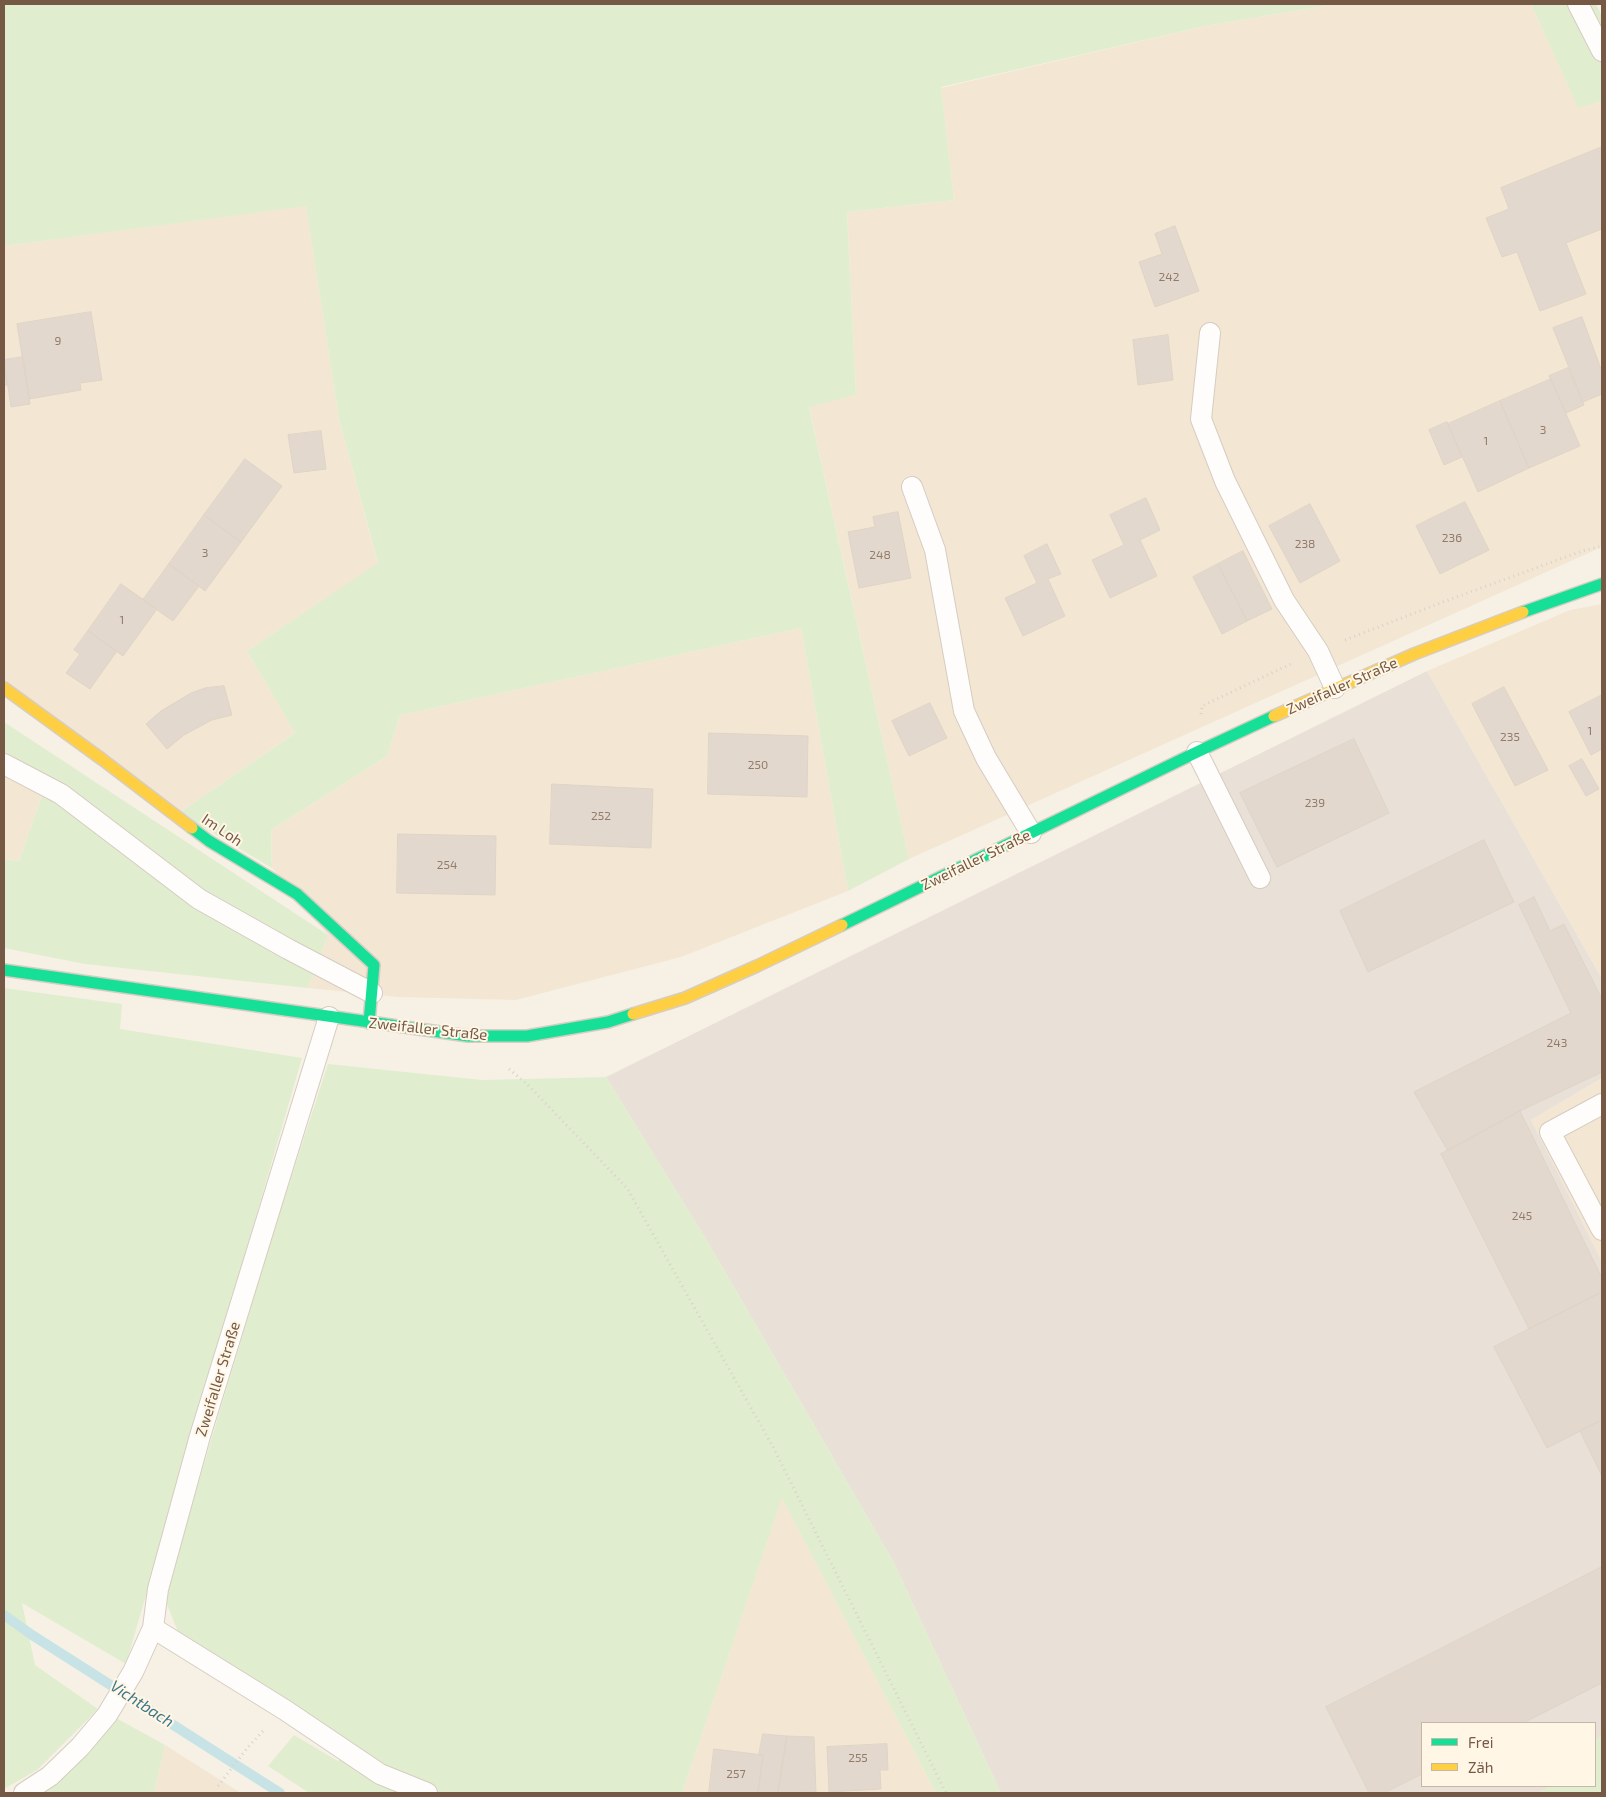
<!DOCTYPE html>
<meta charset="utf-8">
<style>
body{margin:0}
#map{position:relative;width:1606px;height:1797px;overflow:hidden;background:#f7f1e5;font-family:"Exo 2",sans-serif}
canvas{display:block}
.frame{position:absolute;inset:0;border:5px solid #755945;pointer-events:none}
.legend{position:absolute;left:1421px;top:1722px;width:175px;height:65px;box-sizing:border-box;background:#fff6e6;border:1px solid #c8b7a6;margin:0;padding:6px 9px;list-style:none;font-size:15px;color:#755945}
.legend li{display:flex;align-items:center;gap:10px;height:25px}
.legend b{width:25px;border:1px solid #c8b7a6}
</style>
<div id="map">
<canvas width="1606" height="1797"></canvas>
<div class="frame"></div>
<ul class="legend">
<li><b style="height:6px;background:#16e098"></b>Frei</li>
<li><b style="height:6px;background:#ffcf43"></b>Zäh</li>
</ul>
</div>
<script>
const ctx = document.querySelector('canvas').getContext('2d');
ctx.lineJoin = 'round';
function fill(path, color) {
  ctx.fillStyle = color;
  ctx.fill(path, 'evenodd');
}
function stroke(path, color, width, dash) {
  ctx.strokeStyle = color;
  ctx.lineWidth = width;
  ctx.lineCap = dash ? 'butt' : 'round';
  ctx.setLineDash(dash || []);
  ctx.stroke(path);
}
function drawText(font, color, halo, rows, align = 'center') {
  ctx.font = font + ' "Exo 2",sans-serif';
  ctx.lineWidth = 4;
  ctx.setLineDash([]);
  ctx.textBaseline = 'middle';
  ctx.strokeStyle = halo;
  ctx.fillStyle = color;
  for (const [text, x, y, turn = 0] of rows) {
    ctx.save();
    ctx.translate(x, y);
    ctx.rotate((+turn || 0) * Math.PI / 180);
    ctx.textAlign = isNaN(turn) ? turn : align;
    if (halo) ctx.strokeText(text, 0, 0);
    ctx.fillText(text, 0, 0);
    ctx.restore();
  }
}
fill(new Path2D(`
 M1335 4H1531L1578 107 1602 101V547L909 859 809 406 856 395 847 212 954 200 941 88 1205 26Z
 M306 205 339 419 378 564 247 651 295 733 179 813 4 680V246Z
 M1602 604V979L1427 671 1570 610Z
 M801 628 848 891 681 957 516 1000 397 997 308 988 328 935 272 868 271 830 387 756 400 715Z
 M4 751 48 778 19 861 4 859Z
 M1602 1078V1262L1531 1120Z
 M782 1497 936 1793H682Z
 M165 1745 241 1793H154Z`), '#f3e7d4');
fill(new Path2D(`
 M1427 671 1602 979V1078L1531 1120 1602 1262V1734L1595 1742V1723H1422V1786H1550L1538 1793H1001L893 1561 709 1244 606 1077Z`), '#e9e0d7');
fill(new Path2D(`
 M4 4H1335L1205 26 941 87 954 200 847 212 856 395 809 407 909 859 848 891 801 628 400 715 387 756 271 830 272 868 179 813 295 733 247 651 378 563 339 419 306 206 4 246Z
 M1531 4H1596L1602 16V101L1578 108Z
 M4 722 328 935 308 988 85 964 4 948V859L19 861 48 778 4 751Z
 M4 988 122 1004 120 1029 302 1058 126 1664 22 1603 35 1665 98 1709 37 1770 4 1789Z
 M328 1064 482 1080 606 1077 709 1244 893 1561 1001 1793H936L782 1498 682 1793H309L268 1766 294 1735 338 1761 355 1744 178 1632 164 1597 275 1227Z
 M116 1718 165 1745 154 1793H37Z
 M1602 1734V1793H1538L1550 1786H1595V1742Z`), '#e0eecf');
stroke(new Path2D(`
 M4 1615 32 1635 280 1793`), '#c7e3e6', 10);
const building = new Path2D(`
 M1602 147V229L1566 243 1586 294 1540 311 1517 252 1502 257 1486 218 1509 209 1501 188Z
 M1175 226 1199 291 1155 307 1139 262 1162 254 1155 234Z
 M91 312 102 380 80 383 81 390 29 399 17 324Z
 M1582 317 1602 372V394L1583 402 1553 328Z
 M1168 335 1173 380 1138 385 1133 340Z
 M23 357 30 404 11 407 4 360Z
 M4 362 7 385H4Z
 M1568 368 1584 405 1566 413 1549 376Z
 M1551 379 1580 446 1529 468 1500 401Z
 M1500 401 1529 468 1478 492 1448 424Z
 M1447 422 1462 457 1444 465 1429 430Z
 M321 431 326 469 294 473 288 435Z
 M245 459 282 486 241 542 204 515Z
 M1146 498 1160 530 1140 540 1157 576 1110 598 1092 560 1124 545 1110 515Z
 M1465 502 1489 550 1440 574 1416 526Z
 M1310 504 1340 561 1300 583 1269 526Z
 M898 512 911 578 859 588 848 532 875 527 873 517Z
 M204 515 241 542 205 591 169 564Z
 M1047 544 1061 574 1048 579 1065 616 1023 636 1005 598 1037 583 1024 556Z
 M1243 551 1272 609 1247 621 1218 564Z
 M169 564 199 586 173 621 143 600Z
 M1218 564 1247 621 1222 634 1193 577Z
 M121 584 157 609 123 656 88 631Z
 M88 631 117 651 90 689 66 673 80 654 74 650Z
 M224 686 232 715 212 720 184 735 167 749 146 724 161 711 191 693 205 688Z
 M1504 687 1548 770 1515 786 1472 704Z
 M1602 695V749L1591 755 1569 712Z
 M930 703 947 738 909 756 892 721Z
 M709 733 808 736 807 797 708 794Z
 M1354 739 1389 813 1277 867 1240 793Z
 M1582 759 1599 789 1586 796 1569 766Z
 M552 784 653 789 651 848 550 844Z
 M398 834 496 836 495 895 397 893Z
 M1484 840 1514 902 1368 972 1340 911Z
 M1534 897 1550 931 1564 924 1602 999V1072L1520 1111 1448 1151 1414 1092 1571 1013 1519 905Z
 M1520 1111 1602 1278V1292L1529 1329 1441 1154Z
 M1602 1292V1420L1547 1448 1494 1347Z
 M1602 1420V1476L1580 1431Z
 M1602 1567V1683L1523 1723H1422V1774L1384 1793H1369L1326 1707Z
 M763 1734 787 1736 778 1793H758L763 1755H759Z
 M787 1736 814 1737 816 1792 778 1793Z
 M887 1744 888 1770H880L881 1789 829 1792 827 1747Z
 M714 1749 763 1755 758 1793H709Z`);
fill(building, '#e3d8cd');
stroke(building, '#e0d4c7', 1);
const lane = new Path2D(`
 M1578 4 1602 51
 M1210 333 1201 419 1225 481 1284 600 1318 651 1335 688
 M912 487 935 550 964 711 986 758 1031 833
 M1197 752 1260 878
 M4 764 61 794 199 899 288 949 372 993
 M1602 1104 1550 1132 1602 1230
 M153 1628 285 1710 380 1774 427 1793
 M24 1793 50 1776 80 1747 107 1715 133 1672 153 1628 158 1589 200 1436 329 1017`);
const fast = new Path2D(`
 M1523 612 1602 584
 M192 828 209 841 297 894 374 965 369 1023
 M842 925 1197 752 1274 716
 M4 970 468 1036H527L608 1022 633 1014`);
const slow = new Path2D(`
 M4 688 103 760 192 828
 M1274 716 1414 654 1523 612
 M633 1014 685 998 757 966 842 925`);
stroke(lane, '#d6ccc1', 22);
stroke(fast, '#d7cdc2', 14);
stroke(slow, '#d7cdc2', 14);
stroke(new Path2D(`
 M1345 640 1443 602 1582 551 1602 546
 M1201 714 1202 706 1293 663
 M509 1069 527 1084 627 1188 773 1447 946 1793
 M218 1786 248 1747 265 1729`), '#dad1ca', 3, [1, 4]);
stroke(lane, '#fefdfb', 20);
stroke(fast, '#16e098', 11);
stroke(slow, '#ffcf43', 11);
drawText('12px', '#927b69', null, [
 ["242",1169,277],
 ["9",58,341],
 ["3",1543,430],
 ["1",1486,441],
 ["236",1452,538],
 ["238",1305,544],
 ["3",205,553],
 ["248",880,555],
 ["1",122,620],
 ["1",1590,731],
 ["235",1510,737],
 ["250",758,765],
 ["239",1315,803],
 ["252",601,816],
 ["254",447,865],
 ["243",1557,1043],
 ["245",1522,1216],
 ["255",858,1758],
 ["257",736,1774]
]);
drawText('15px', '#755945', '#fff6e6', [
 ["Zweifaller Straße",1342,686,-24],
 ["Im Loh",222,830,34],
 ["Zweifaller Straße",976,860,-26],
 ["Zweifaller Straße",428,1029,6],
 ["Zweifaller Straße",218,1379,-73]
]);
drawText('italic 16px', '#3e798a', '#fff6e6', [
 ["Vichtbach",142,1704,33]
]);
</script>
